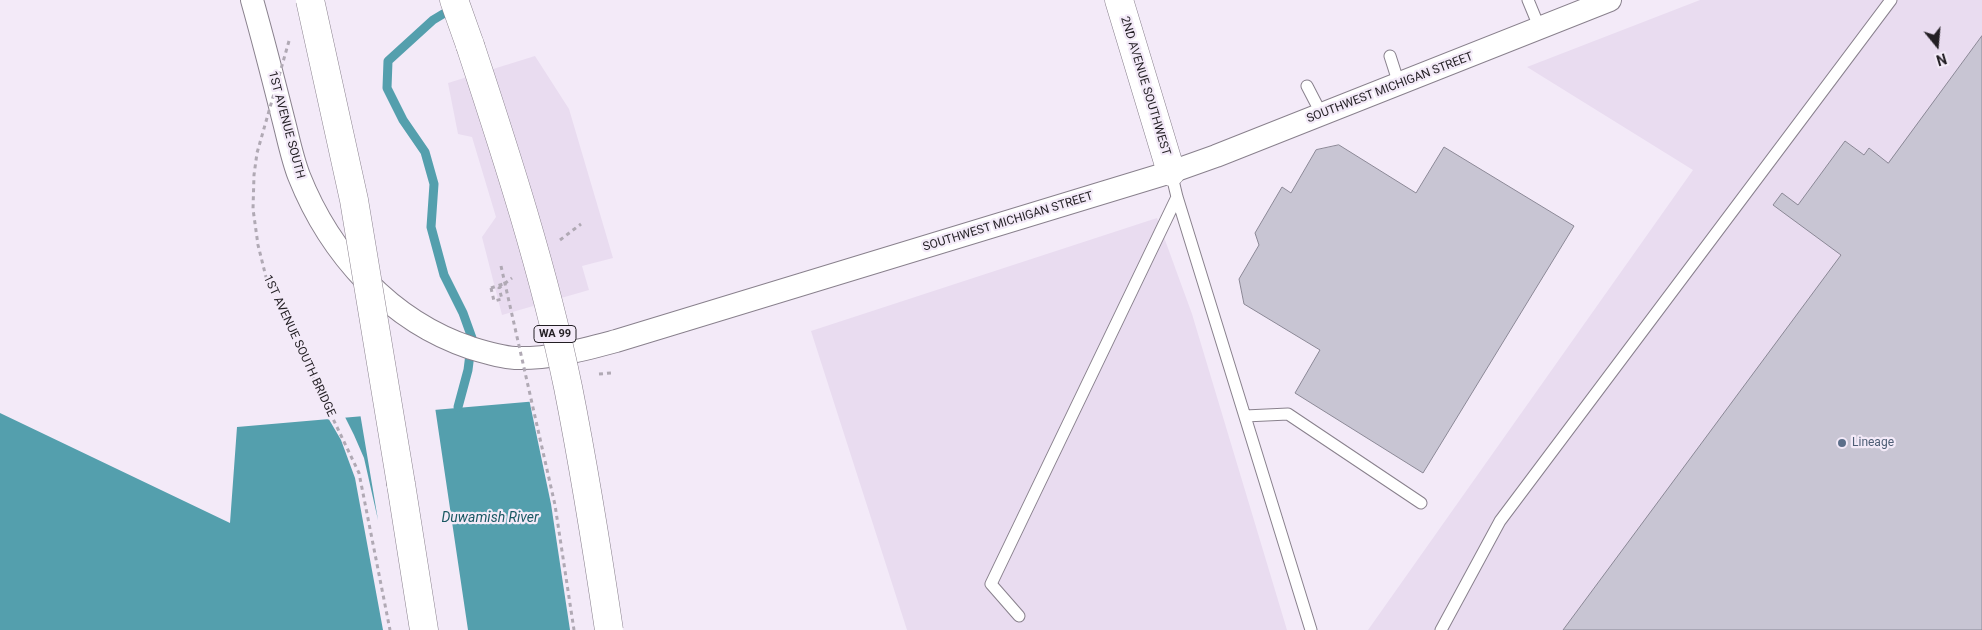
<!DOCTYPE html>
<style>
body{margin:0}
#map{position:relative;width:1982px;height:630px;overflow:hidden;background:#f3eaf8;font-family:Roboto,sans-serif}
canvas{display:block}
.north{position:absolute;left:1912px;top:20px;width:50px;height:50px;-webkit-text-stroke:4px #f3eaf8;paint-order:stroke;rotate:163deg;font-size:14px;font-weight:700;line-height:20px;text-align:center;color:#231f24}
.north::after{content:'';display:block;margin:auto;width:18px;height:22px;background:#231f24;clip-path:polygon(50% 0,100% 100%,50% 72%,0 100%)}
</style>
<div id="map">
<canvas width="1982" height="630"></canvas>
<div class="north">N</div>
</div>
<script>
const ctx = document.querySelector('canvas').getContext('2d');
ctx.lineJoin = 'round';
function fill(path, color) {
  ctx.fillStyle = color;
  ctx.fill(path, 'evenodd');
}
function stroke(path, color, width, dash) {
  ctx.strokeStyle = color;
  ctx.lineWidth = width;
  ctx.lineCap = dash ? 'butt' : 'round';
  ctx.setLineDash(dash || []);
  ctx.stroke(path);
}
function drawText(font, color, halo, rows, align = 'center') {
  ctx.font = font + ' Roboto,sans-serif';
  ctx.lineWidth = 4.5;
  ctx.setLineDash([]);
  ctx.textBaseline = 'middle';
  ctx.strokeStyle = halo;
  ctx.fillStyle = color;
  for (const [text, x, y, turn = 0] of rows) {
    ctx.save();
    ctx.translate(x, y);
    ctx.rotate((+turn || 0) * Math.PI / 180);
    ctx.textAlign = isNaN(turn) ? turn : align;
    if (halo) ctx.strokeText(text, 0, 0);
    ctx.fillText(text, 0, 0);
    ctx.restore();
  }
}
fill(new Path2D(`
 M1700 0H1982V630H1368L1693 170 1527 67Z
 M535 56 569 109 613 258 582 266 589 290 502 315 482 237 496 217 472 137 458 134 448 83Z
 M1157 218 1192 314 1287 630H907L811 331Z`), '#e9dcf0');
fill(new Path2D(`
 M584 397 627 630H0V413L230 523 237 427Z`), '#549fad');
fill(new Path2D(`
 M585 394 586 396 629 630H570L551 504 529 399Z
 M435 407 468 630H383L355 478 341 440 327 416 344 415 354 435 364 458 378 520 360 413Z`), '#f3eaf8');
stroke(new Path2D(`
 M453 8 433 20 388 61 387 88 403 120 425 152 434 184 431 227 444 275 463 313 472 338 468 370 458 407`), '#549fad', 9);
const building = new Path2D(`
 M1982 36V630H1563L1841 255 1773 205 1782 193 1798 205 1845 141 1864 155 1869 148 1888 163Z
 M1339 145 1416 193 1444 147 1574 226 1423 473 1295 393 1320 350 1244 304 1239 279 1259 245 1255 233 1282 187 1291 193 1316 150Z`);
fill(building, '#c8c5d3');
stroke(building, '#8b8896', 1);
const lane = new Path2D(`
 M1528 0 1540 29
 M1390 56 1399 84
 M1307 86 1322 115
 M1171 172 1177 197 1311 630
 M1245 416 1288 414 1421 503
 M1019 616 991 584 1177 197
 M1441 630 1500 521 1891 0`);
const street = new Path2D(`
 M252 0C263 39 273 78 283 118 288 137 292 158 299 176 330 254 390 321 471 348 484 352 500 357 515 358 550 359 582 350 616 341L1171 172 1216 156 1610 0`);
const secondary = new Path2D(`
 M1119 0 1171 172`);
const highway = new Path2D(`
 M454 0 470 45
 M401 484 424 630`);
stroke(lane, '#89818d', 13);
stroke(street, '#89818d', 24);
stroke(secondary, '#89818d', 29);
stroke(highway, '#89818d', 29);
stroke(new Path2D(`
 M560 240 581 224
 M491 288 494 301 502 299 499 288 512 278
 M599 374 611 373`), '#b0a9b4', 3, [4, 4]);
stroke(lane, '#fff', 11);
stroke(street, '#fff', 22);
stroke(secondary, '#fff', 28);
stroke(highway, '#fff', 28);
const highwayBridge = new Path2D(`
 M310 0 354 200 401 484
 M470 45C507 157 544 271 568 387 584 468 597 549 609 630`);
stroke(highwayBridge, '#89818d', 29, []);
stroke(new Path2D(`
 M289 41 257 153 254 175 253 209 258 245 266 277 278 304 359 473 390 630
 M501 266 555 505 574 630
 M491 288 506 283`), '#b0a9b4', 3, [4, 4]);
stroke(highwayBridge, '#fff', 28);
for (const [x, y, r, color] of [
 [1842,443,5,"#5c6f8a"]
]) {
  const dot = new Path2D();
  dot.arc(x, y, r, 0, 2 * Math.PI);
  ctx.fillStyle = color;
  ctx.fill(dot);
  stroke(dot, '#f3eaf8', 2);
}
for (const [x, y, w] of [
 [555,334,42]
]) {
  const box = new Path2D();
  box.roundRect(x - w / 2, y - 8.5, w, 17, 4);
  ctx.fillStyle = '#f3eaf8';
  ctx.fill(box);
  stroke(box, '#231f24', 1);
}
drawText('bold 11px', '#231f24', null, [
 ["WA 99",555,334]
]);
drawText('12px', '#231f24', '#f3eaf8', [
 ["2ND AVENUE SOUTHWEST",1145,86,73],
 ["SOUTHWEST MICHIGAN STREET",1390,88,-21],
 ["1ST AVENUE SOUTH",286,125,75],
 ["SOUTHWEST MICHIGAN STREET",1008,222,-17],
 ["1ST AVENUE SOUTH BRIDGE",299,346,65]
]);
drawText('12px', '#4e5e75', '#f3eaf8', [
 ["Lineage",1852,443]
], 'left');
drawText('italic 14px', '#195862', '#f3eaf8', [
 ["Duwamish River",490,518]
]);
</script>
